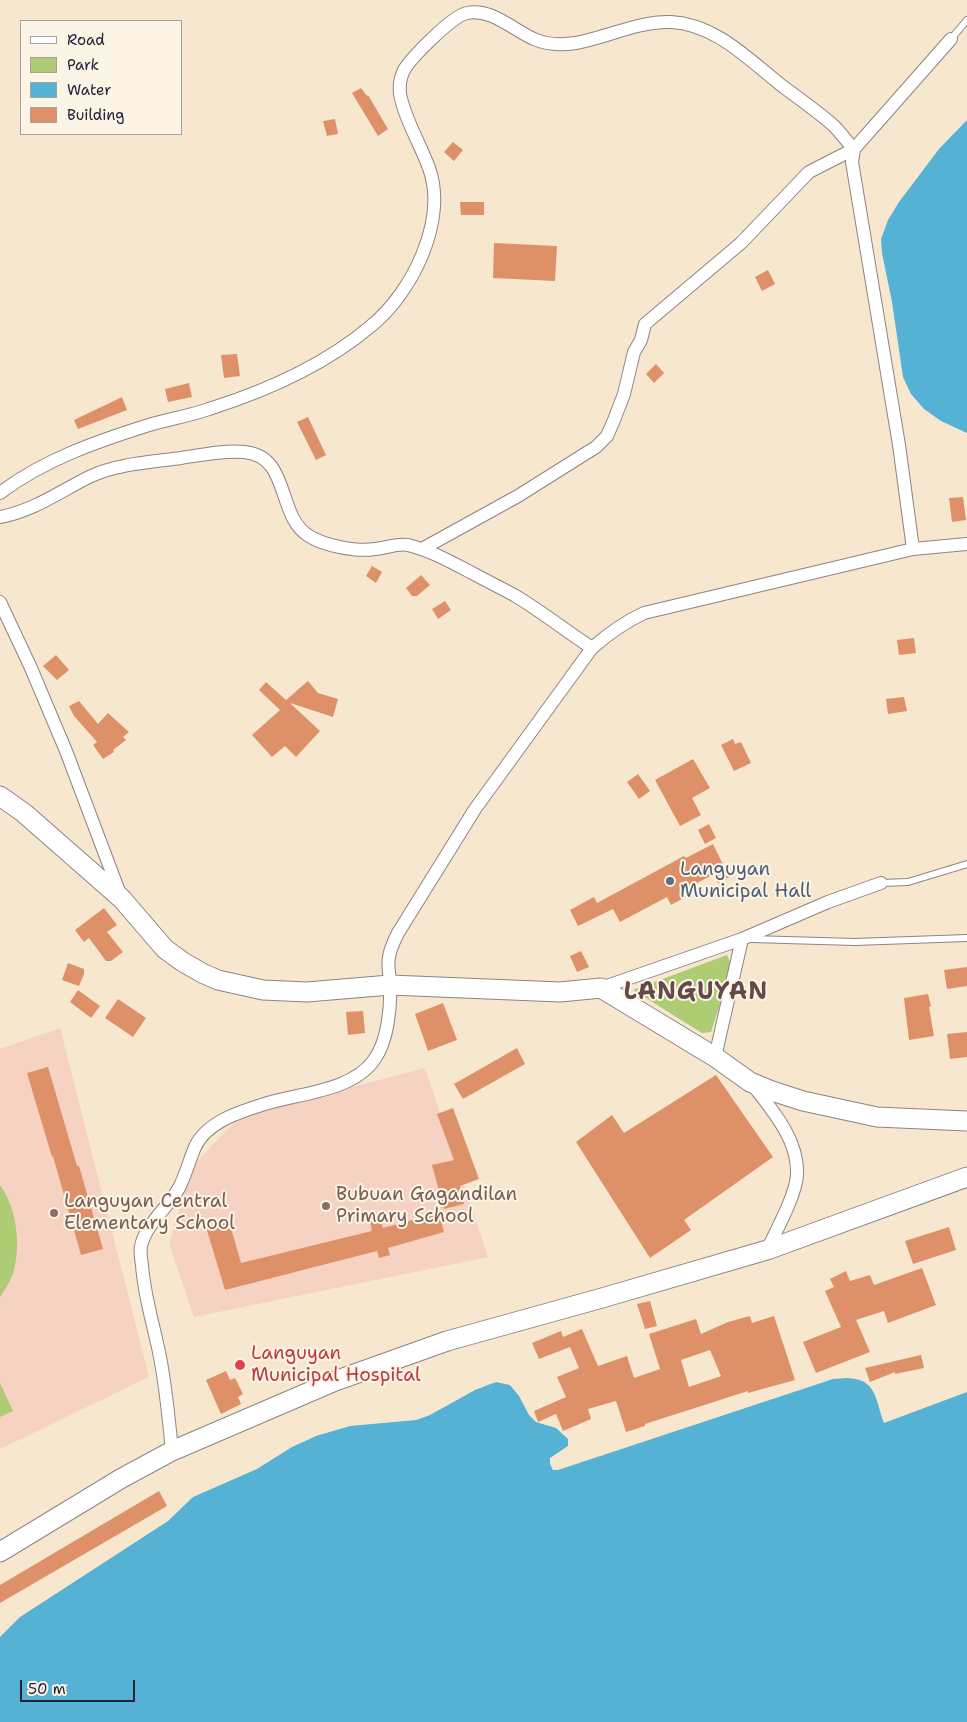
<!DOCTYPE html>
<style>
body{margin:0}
#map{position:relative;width:967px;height:1722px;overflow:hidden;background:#f7e7cf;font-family:"Shantell Sans",sans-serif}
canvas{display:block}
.legend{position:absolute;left:20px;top:20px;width:162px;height:115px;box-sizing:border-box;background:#fcf5e5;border:1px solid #a5a1a1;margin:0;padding:6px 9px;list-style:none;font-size:15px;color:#22223b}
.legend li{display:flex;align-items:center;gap:10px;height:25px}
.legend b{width:25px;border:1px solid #a5a1a1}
.scale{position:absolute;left:20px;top:1680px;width:115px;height:22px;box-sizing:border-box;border:2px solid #22223b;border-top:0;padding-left:6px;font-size:15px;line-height:18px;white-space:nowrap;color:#22223b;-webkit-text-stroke:4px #fcf5e5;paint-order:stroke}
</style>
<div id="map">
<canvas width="967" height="1722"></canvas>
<ul class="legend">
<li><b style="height:6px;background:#fff"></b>Road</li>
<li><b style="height:14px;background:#aecc73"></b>Park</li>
<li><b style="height:14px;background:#56b2d4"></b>Water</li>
<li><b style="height:14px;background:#de9169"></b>Building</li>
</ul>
<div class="scale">50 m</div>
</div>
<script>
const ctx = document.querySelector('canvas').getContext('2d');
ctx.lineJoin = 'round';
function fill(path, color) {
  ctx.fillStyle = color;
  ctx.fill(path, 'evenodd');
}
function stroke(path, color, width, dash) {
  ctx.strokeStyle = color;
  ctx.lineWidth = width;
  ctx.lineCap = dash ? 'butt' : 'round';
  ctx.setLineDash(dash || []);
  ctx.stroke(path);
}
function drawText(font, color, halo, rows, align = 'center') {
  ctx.font = font + ' "Shantell Sans",sans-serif';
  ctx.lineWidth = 4;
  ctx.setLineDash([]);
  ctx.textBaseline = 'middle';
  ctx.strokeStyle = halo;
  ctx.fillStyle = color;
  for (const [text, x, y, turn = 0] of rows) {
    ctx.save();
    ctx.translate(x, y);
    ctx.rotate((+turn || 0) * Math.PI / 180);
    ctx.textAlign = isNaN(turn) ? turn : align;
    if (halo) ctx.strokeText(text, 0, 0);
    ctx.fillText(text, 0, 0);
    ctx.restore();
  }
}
fill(new Path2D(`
 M60 1028 149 1377 0 1449V1049Z
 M425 1068 488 1257 194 1317 169 1244 192 1167 239 1117Z`), '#f5d2c2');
fill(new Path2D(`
 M727 955 732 967 711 1032 702 1033 633 990Z
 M0 1185C17 1208 22 1249 12 1276 9 1284 4 1290 0 1297Z
 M0 1383 13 1411 0 1417Z`), '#aecc73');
fill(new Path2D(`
 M967 120V433L941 421 924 409 911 394 903 377 892 302 882 253 881 239 888 220 899 202 939 149Z
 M847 1378C877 1379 875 1399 884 1423L967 1392V1722H0V1637L20 1617 168 1521 193 1497 257 1469 292 1447 316 1436 350 1426 416 1420 430 1415 475 1390 496 1382 510 1385 519 1396 529 1415 536 1422 556 1428 568 1439V1446L550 1458V1464L553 1470H558L833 1379Z`), '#56b2d4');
fill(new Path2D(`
 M361 88 367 96 368 95 388 129 378 136 352 93Z
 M335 119 338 134 327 136 323 121Z
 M453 142 463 150 454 161 444 152Z
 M460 202H484V215H461Z
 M494 243 557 246 555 281 493 278Z
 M768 270 775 284 762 291 755 277Z
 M237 354 240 376 224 378 221 355Z
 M656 364 664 373 654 383 646 374Z
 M189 383 192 397 168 402 165 389Z
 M122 397 127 410 78 429 74 420Z
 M308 417 326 455 316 460 297 422Z
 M963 497 966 520 952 522 949 498Z
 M372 566 382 572 376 583 366 576Z
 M421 575 430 585 417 596H412L406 588Z
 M445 601 451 610 438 619 432 609Z
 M914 638 916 653 899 655 897 640Z
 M56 655 69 670 57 680 43 666Z
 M308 681 318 693 338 699 333 717 290 703 320 731 296 757 285 746 272 757 252 735 280 710 259 690 266 682 286 700Z
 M904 697 907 711 888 714 886 699Z
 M79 701 98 724 108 713 129 732 123 737 126 740 113 750 114 752 103 759 93 745 97 742 74 716 69 706Z
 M733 739 735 744 741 742 751 763 734 771 721 745Z
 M693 759 710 788 692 798 701 815 680 826 655 780Z
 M638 774 650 791 639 799 627 782Z
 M709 824 716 838 705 844 698 830Z
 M713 844 729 877 718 883 714 874 686 889 689 895 671 905 667 897 620 922 613 909 578 926 570 910 594 897 597 903 684 856 686 858Z
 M104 908 117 925 107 932 123 952 111 961H106L89 938 84 942 75 930Z
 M581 951 589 967 577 972 570 956Z
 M68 963 84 969V974L79 986 62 980Z
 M967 967V986L947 989 944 970Z
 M78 990 100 1006 91 1018 70 1002Z
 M928 994 931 1006 929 1007 934 1036 909 1040 904 998Z
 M118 999 146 1018 133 1037 105 1018Z
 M443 1003 457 1040 428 1051 415 1014Z
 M363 1011 365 1033 348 1035 346 1012Z
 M967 1032V1057L950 1059 947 1034Z
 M517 1048 525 1064 463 1099 454 1084Z
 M48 1067 77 1166H79L103 1249 81 1255 53 1156 52 1157 27 1073Z
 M716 1075 773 1157 684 1220 691 1230 650 1258 576 1142 612 1115 624 1133Z
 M453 1108 479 1179 460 1186 464 1204 444 1209 432 1165 454 1160 437 1114Z
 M439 1213 444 1232 388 1248 390 1255 379 1258 377 1251 225 1290 206 1227 229 1221 241 1263 372 1231 370 1221 380 1219 383 1228Z
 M949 1227 956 1250 913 1264 905 1241Z
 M922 1268 936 1305 888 1323 884 1311 856 1320 870 1352 816 1373 803 1342 841 1327 825 1291 834 1287 830 1279 846 1271 850 1281 870 1275 874 1285Z
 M650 1301 657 1326 645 1329 637 1304Z
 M750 1316 752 1323 774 1316 795 1380 748 1393V1391L645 1424V1426L626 1432 616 1401 588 1409 591 1419 563 1431 556 1414 538 1422 534 1411 566 1397 557 1377 579 1368 570 1347 539 1359 532 1343 561 1331 563 1337 582 1329 598 1366 627 1356 634 1378 660 1369 649 1334 696 1319 701 1334 728 1322ZM710 1350 721 1376 689 1387 681 1360Z
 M921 1355 924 1368 895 1374V1372L870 1382 865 1368Z
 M226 1371 230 1380 235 1378 243 1394 238 1397 241 1404 221 1414 206 1380Z
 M159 1491 167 1506 0 1603V1585Z`), '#de9169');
const lane = new Path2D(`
 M951 39 967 20
 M881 883 908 882 967 864
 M751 939 855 942 967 938`);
const street = new Path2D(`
 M854 149 852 162 899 445 913 549
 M0 493C43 460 98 441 149 425 169 419 189 416 209 409 266 391 325 365 371 326 412 293 448 220 429 168 420 143 405 120 400 94 399 85 400 78 404 70 412 57 452 16 467 13 492 8 513 30 534 39 547 45 562 45 576 43 608 37 639 21 671 22 715 24 748 59 781 85 798 98 817 111 834 126 841 133 847 142 854 149
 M0 517C33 511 59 492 89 477 116 464 151 462 181 458 201 455 224 450 244 452 291 456 276 516 309 536 325 546 357 552 375 549 386 548 398 543 408 545 432 551 453 563 474 574 487 581 501 588 514 595 541 611 566 631 592 648
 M422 549 518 496 596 447 607 436 614 420 624 394 634 352 641 340 645 324 741 243 809 172 854 149 951 39
 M0 602 31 668 66 751 120 894
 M601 988 742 939 828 902 881 883
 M715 1057 742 939
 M752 1084C772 1110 799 1140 797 1175 796 1195 776 1231 767 1250
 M172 1451C169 1420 166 1388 160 1357 154 1326 144 1296 142 1265 141 1259 140 1251 141 1246 146 1223 170 1206 180 1186 186 1173 190 1159 195 1147 207 1121 242 1111 268 1103 301 1093 352 1091 374 1060 388 1041 391 1007 390 984 390 975 387 966 389 957 390 949 394 941 398 933L475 809 592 648C608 634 625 622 644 613L913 549 967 544`);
const secondary = new Path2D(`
 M0 796 24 813 122 899 165 949 183 962 202 973 218 980 263 990 307 992 390 985 560 992 601 988 715 1057 750 1082 772 1091 803 1101 877 1117 967 1121
 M0 1552 122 1478 172 1451 335 1381 447 1341 602 1298 767 1250 967 1177`);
stroke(lane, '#8c8485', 8);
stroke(street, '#8c8485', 14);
stroke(secondary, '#8c8485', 21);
stroke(lane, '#fff', 6);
stroke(street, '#fff', 12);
stroke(secondary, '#fff', 19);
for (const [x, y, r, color] of [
 [670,881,5,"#5c6f8a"],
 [326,1206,5,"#8d6e63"],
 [54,1213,5,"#8d6e63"],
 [240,1365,6,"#e0444e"]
]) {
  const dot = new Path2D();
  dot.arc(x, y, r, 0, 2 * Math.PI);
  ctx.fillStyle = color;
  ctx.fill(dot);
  stroke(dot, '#fcf5e5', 2);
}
drawText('19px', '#4e5e75', '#fcf5e5', [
 ["Languyan",680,870],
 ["Municipal Hall",680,892]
], 'left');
drawText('19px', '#785e54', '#fcf5e5', [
 ["Bubuan Gagandilan",336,1195],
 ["Primary School",336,1217],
 ["Languyan Central",64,1202],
 ["Elementary School",64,1224]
], 'left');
drawText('19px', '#be3a42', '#fcf5e5', [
 ["Languyan",251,1354],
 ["Municipal Hospital",251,1376]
], 'left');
ctx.letterSpacing = '1px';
drawText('bold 24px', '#64494b', '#fcf5e5', [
 ["LANGUYAN",696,993]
]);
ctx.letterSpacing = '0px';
</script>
